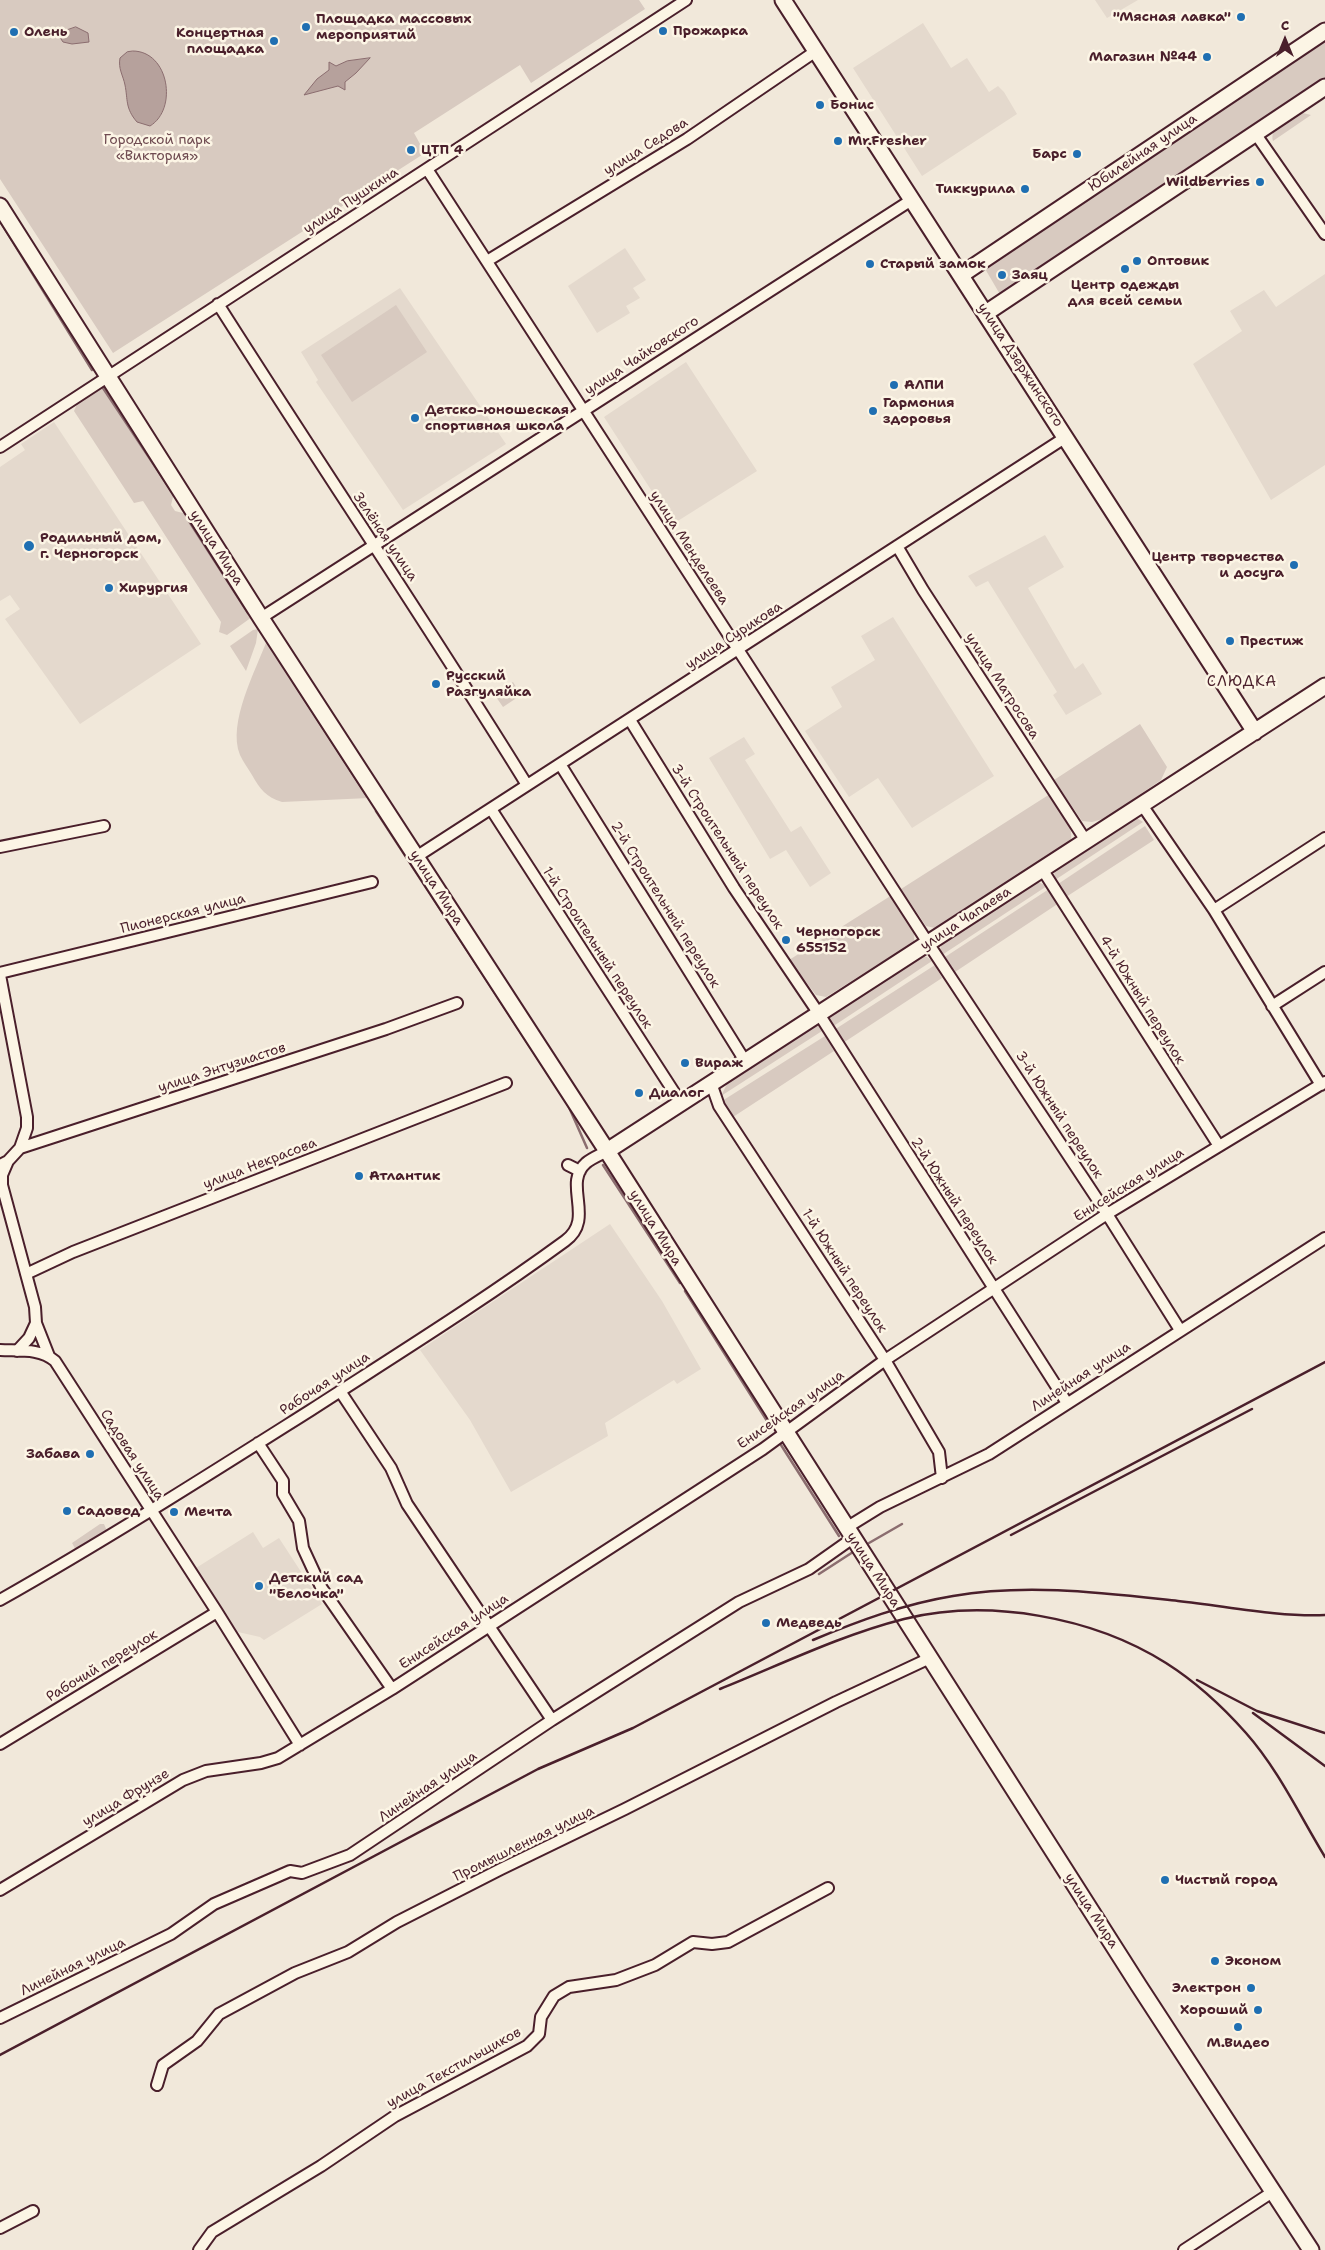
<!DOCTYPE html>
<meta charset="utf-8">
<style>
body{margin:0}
#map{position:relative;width:1325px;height:2250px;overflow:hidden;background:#f1e8da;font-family:"Shantell Sans",sans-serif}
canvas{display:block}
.north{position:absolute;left:1260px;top:15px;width:50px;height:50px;-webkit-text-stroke:4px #fcf5e5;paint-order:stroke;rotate:0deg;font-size:14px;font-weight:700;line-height:20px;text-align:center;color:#4a1f2b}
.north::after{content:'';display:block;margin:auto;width:18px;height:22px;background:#4a1f2b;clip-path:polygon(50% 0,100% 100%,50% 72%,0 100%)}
</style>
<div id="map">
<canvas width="1325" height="2250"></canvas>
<div class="north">С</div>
</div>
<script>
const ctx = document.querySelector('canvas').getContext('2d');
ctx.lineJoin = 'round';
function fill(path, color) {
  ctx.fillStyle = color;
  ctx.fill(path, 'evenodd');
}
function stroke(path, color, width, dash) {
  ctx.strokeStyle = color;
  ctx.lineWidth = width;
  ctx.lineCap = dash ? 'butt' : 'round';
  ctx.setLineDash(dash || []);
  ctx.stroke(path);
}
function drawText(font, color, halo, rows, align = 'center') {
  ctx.font = font + ' "Shantell Sans",sans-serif';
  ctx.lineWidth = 5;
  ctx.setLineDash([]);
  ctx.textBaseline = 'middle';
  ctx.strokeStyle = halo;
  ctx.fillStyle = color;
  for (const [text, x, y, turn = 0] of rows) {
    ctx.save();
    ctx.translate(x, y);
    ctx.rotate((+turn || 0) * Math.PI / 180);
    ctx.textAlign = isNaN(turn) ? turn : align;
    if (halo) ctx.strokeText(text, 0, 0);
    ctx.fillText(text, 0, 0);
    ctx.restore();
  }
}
fill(new Path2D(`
 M1095 0H1138L1107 18Z
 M923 23 951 68 967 58 989 92 998 86 1004 92 1017 114 922 176 853 68Z
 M625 248 646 280 633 288 640 298 626 306 630 313 597 333 568 286Z
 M1325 274V465L1271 500 1193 364 1242 331 1230 311 1264 290 1276 307Z
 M400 288 506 444 403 510 316 382 318 380 301 352Z
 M686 362 757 471 673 524 604 417Z
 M54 422 201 644 80 724 5 619 20 609 10 595 0 601V467L25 450 21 444Z
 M1045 535 1064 567 1028 588 1075 669 1083 663 1102 694 1066 715 1053 695 1057 692 988 581 976 587 968 576Z
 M893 617 994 776 912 828 878 778 849 797 805 731 842 707 831 687 875 660 861 636Z
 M744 737 755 754 745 760 791 832 801 826 831 873 810 887 786 850 770 859 709 758Z
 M610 1224 662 1301 701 1369 677 1384 674 1380 605 1423 608 1436 511 1492 470 1420 420 1350Z
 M253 1532 263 1548 279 1538 322 1604 264 1640 260 1637 238 1632 196 1568Z`), '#e4d9cd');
fill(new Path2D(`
 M0 0H639L645 9 531 83 520 65 414 133 425 153 113 353 0 179Z
 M1325 39V79L1001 296 984 267Z
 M1299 112 1311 115 1273 141C1269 127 1288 119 1299 112Z
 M396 305 427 352 352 402 321 355Z
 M104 385 174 493 171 505 175 511 187 514 252 617 227 635 219 632 221 622 143 501 134 503 74 411 78 402Z
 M258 629 256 643 246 671 230 646 253 630Z
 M267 640 369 798 282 802C266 797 260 789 252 775 248 768 243 762 240 755 227 723 256 670 267 640Z
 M513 682 521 695 503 707 494 694Z
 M1140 724 1167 767 1161 780 1106 818 1092 822 1082 821 1054 780Z
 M1050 794C1059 808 1074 823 1071 841L935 928 926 926 901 889Z
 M1137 818 1143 822 1055 880 1054 870Z
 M1145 826 1154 840 1066 897 1058 884Z
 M1036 881 1047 886 942 955 940 949 943 942Z
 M1049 889 1059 903 955 972 945 957Z
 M892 895C901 908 917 925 914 942L826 997 816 995 789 960Z
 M921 956 927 957 932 961 832 1027 828 1020V1015Z
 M935 965 942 978 843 1043 834 1030Z
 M812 1026H819L822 1031 721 1096 730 1078Z
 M825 1036 834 1051 733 1117 722 1101Z
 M100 1524H104L107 1531 76 1550 72 1543Z`), '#d8cac0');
const water = new Path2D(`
 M76 27 88 33 89 42 72 44 63 42 61 39 62 32Z
 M133 51C169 51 178 109 150 126L137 122C125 108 128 100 125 85 123 75 118 69 120 58L127 52Z
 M370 58 356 73 345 82V90L338 86 304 95 317 79 329 70V62L336 66 347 61Z`);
fill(water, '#b6a19c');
stroke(water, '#8b6d6f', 1);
stroke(new Path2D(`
 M0 221 92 370
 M103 388 172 492
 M187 518 248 613
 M294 683 367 796
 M376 811 568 1105 587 1148
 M603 1165 680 1283
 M685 1291 769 1424
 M781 1445 839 1536
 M869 1543 902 1524
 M819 1574 853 1552`), '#8b6d6f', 2.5);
const street = new Path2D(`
 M1255 133 1325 234
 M427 169 928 943 1107 1214 1180 1330
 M487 261 687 139 816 51
 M218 304C320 465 427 623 527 785
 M0 447 686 0
 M897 546 923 590 1086 841
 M261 618 913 199
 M630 720 734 888 819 1014 1067 1403
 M560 764 745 1061
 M1142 805 1214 910 1321 1085
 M491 809 681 1103
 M0 847 104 826
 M416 857 1066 437
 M1042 869 1219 1146
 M1214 910 1325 838
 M0 973 372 882
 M0 975 27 1117V1128L20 1148
 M1272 1006 1325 972
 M711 1083 719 1106 885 1360 939 1452 942 1478
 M8 1161 2 1175V1185L35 1307 36 1323 49 1356
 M0 1165 8 1161 20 1148 386 1029 457 1003
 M568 1165 580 1171
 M26 1274 73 1252 506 1083
 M0 1350C19 1351 40 1348 55 1361L217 1612 300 1745
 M17 1351 29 1338 36 1323
 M340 1391 391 1468 407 1504 552 1720
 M258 1443 283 1481V1494L299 1521 303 1548 321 1587 392 1689
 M846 1528 880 1507 989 1454 1325 1238
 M0 1600C106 1540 208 1475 311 1410 396 1355 483 1301 565 1241 596 1219 562 1184 586 1163 592 1158 600 1155 607 1151
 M0 1744 217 1612
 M0 1890 183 1780 206 1771 261 1763 278 1758 392 1689 763 1449 885 1360 1107 1214 1325 1082
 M0 2018 171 1934 214 1904 290 1871 302 1873 350 1855 552 1720 739 1602 809 1569 853 1538
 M157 2085 163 2065 197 2041 219 2014 295 1973 348 1952 397 1922 501 1869 625 1809 836 1702 930 1658
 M0 2228 33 2211
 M199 2250 212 2232 321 2166 395 2116 527 2046 539 2034 541 2017 554 1996 569 1987 616 1980 655 1965 693 1942 712 1944 728 1942 828 1888
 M1184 2250 1274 2191`);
const secondary = new Path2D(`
 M783 0 1255 732
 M0 206 261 618 607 1151 1139 1986 1311 2250
 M961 275 1325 31
 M986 313 1325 87
 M607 1151 1325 686`);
stroke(street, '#4a1f2b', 14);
stroke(secondary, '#4a1f2b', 19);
stroke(street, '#fcf5e5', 10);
stroke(secondary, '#fcf5e5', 15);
stroke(new Path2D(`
 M1011 1535 1252 1409
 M813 1640C858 1621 904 1604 953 1596 1027 1583 1104 1593 1178 1601 1226 1606 1277 1617 1325 1615
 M1197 1680 1257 1711 1325 1733
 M720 1689C780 1665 841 1635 904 1619 989 1598 1093 1617 1166 1663 1196 1682 1223 1707 1246 1733 1278 1769 1300 1816 1325 1857
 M1253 1713 1325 1766
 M0 2055 538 1769 633 1728 1325 1362`), '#4a1f2b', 2.5);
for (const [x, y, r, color] of [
 [1241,17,5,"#1f6fb2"],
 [306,27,5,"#1f6fb2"],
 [663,31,5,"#1f6fb2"],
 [14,32,5,"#1f6fb2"],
 [274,41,5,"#1f6fb2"],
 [1207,57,5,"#1f6fb2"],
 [820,105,5,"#1f6fb2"],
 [838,141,5,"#1f6fb2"],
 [411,150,5,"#1f6fb2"],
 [1077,154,5,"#1f6fb2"],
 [1260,182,5,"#1f6fb2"],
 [1025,189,5,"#1f6fb2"],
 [1137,261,5,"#1f6fb2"],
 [870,264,5,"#1f6fb2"],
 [1125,269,5,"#1f6fb2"],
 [1002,275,5,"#1f6fb2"],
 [894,385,5,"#1f6fb2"],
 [873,411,5,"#1f6fb2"],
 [415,418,5,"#1f6fb2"],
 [29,546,6,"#1f6fb2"],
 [1294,565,5,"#1f6fb2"],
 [109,588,5,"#1f6fb2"],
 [1230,641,5,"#1f6fb2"],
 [436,684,5,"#1f6fb2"],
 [786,940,5,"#1f6fb2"],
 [685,1063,5,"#1f6fb2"],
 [639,1093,5,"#1f6fb2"],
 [359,1176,5,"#1f6fb2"],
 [90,1454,5,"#1f6fb2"],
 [67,1511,5,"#1f6fb2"],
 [174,1512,5,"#1f6fb2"],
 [259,1586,5,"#1f6fb2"],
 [766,1623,5,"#1f6fb2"],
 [1165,1880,5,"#1f6fb2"],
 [1215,1961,5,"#1f6fb2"],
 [1251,1988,5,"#1f6fb2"],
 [1258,2010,5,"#1f6fb2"],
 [1238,2027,5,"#1f6fb2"]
]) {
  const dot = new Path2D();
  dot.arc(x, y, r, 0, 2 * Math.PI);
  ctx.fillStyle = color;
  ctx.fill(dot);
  stroke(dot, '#fcf5e5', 2);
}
drawText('bold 14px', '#4a1f2b', '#fcf5e5', [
 ["\"Мясная лавка\"",1231,17,"right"],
 ["Площадка массовых",316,19],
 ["мероприятий",316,35],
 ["Прожарка",673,31],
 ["Олень",24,32],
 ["Концертная",264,33,"right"],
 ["площадка",264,49,"right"],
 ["Магазин №44",1197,57,"right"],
 ["Бонис",830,105],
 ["Mr.Fresher",848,141],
 ["ЦТП 4",421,150],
 ["Барс",1067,154,"right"],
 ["Wildberries",1250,182,"right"],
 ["Тиккурила",1015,189,"right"],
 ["Оптовик",1147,261],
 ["Старый замок",880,264],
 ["Заяц",1012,275],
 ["Центр одежды",1125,285,"center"],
 ["для всей семьи",1125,301,"center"],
 ["АЛПИ",904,385],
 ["Гармония",883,403],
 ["здоровья",883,419],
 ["Детско-юношеская",425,410],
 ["спортивная школа",425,426],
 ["Родильный дом,",40,538],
 ["г. Черногорск",40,554],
 ["Центр творчества",1284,557,"right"],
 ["и досуга",1284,573,"right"],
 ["Хирургия",119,588],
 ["Престиж",1240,641],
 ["Русский",446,676],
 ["Разгуляйка",446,692],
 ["Черногорск",796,932],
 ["655152",796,948],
 ["Вираж",695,1063],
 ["Диалог",649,1093],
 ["Атлантик",369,1176],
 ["Забава",80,1454,"right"],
 ["Садовод",77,1511],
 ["Мечта",184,1512],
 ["Детский сад",269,1578],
 ["\"Белочка\"",269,1594],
 ["Медведь",776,1623],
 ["Чистый город",1175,1880],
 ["Эконом",1225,1961],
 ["Электрон",1241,1988,"right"],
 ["Хороший",1248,2010,"right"],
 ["М.Видео",1238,2043,"center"]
], 'left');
drawText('14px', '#6e4a50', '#fcf5e5', [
 ["Городской парк",157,140],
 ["«Виктория»",157,156]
]);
drawText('14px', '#4a1f2b', '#fcf5e5', [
 ["улица Седова",646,147,-32],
 ["Юбилейная улица",1143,153,-34],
 ["улица Пушкина",351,201,-33],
 ["улица Чайковского",642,356,-33],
 ["улица Дзержинского",1020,365,57],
 ["Зелёная улица",385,537,56],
 ["улица Мира",216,548,57],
 ["улица Менделеева",689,548,57],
 ["улица Сурикова",734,636,-33],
 ["улица Матросова",1002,686,57],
 ["3-й Строительный переулок",727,847,57],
 ["улица Мира",436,888,57],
 ["2-й Строительный переулок",665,905,58],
 ["Пионерская улица",183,914,-14],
 ["улица Чапаева",966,919,-33],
 ["1-й Строительный переулок",597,948,57],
 ["4-й Южный переулок",1142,1000,58],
 ["улица Энтузиастов",222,1068,-18],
 ["3-й Южный переулок",1059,1115,57],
 ["улица Некрасова",260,1164,-21],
 ["Енисейская улица",1129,1185,-32],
 ["2-й Южный переулок",954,1201,57],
 ["улица Мира",655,1228,58],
 ["1-й Южный переулок",844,1271,57],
 ["Линейная улица",1081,1377,-33],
 ["Рабочая улица",325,1384,-33],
 ["Енисейская улица",791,1410,-35],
 ["Садовая улица",132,1455,57],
 ["улица Мира",873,1570,57],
 ["Енисейская улица",454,1632,-33],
 ["Рабочий переулок",102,1666,-31],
 ["Линейная улица",428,1787,-34],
 ["улица Фрунзе",126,1798,-31],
 ["Промышленная улица",524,1844,-26],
 ["улица Мира",1091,1911,57],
 ["Линейная улица",73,1967,-26],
 ["улица Текстильщиков",454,2068,-29]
]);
ctx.letterSpacing = '1px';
drawText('15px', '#4a1f2b', '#fcf5e5', [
 ["СЛЮДКА",1242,682]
]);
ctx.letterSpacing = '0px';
</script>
